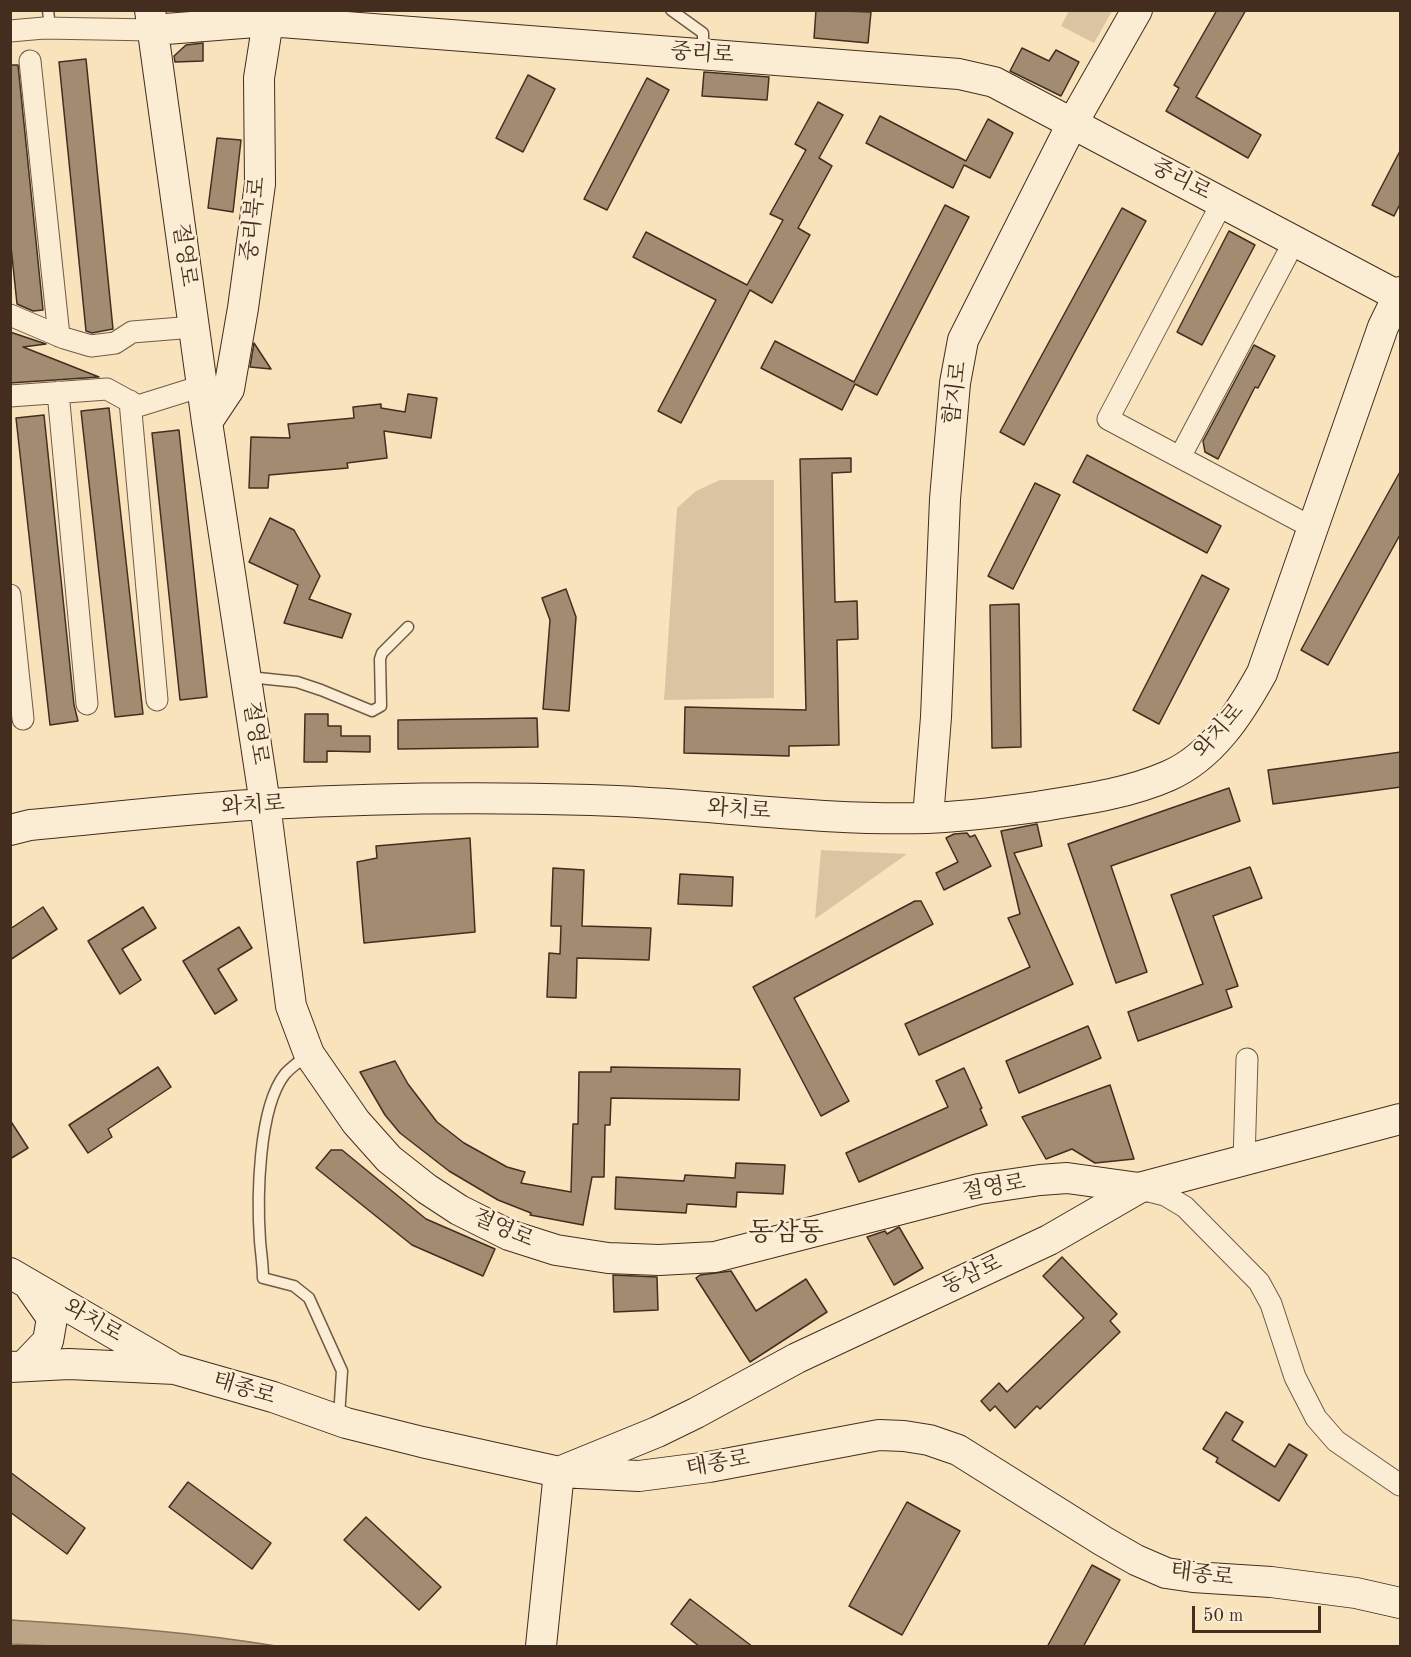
<!DOCTYPE html>
<meta charset="utf-8">
<style>
body{margin:0}
#map{position:relative;width:1411px;height:1657px;overflow:hidden;background:#f9e3bc;font-family:"Old Standard TT",serif}
canvas{display:block}
.frame{position:absolute;inset:0;border:12px solid #432d1f;pointer-events:none}
.scale{position:absolute;left:1192px;top:1606px;width:129px;height:27px;box-sizing:border-box;border:3px solid #432d1f;border-top:0;padding-left:8px;font-size:18px;line-height:21px;white-space:nowrap;color:#432d1f;-webkit-text-stroke:4px #fbedd3;paint-order:stroke}
</style>
<div id="map">
<canvas width="1411" height="1657"></canvas>
<div class="frame"></div>
<div class="scale">50 m</div>
</div>
<script>
const ctx = document.querySelector('canvas').getContext('2d');
ctx.lineJoin = 'round';
function fill(path, color) {
  ctx.fillStyle = color;
  ctx.fill(path, 'evenodd');
}
function stroke(path, color, width, dash) {
  ctx.strokeStyle = color;
  ctx.lineWidth = width;
  ctx.lineCap = dash ? 'butt' : 'round';
  ctx.setLineDash(dash || []);
  ctx.stroke(path);
}
function drawText(font, color, halo, rows, align = 'center') {
  ctx.font = font + ' "Old Standard TT","Noto Serif KR",serif';
  ctx.lineWidth = 5;
  ctx.setLineDash([]);
  ctx.textBaseline = 'middle';
  ctx.strokeStyle = halo;
  ctx.fillStyle = color;
  for (const [text, x, y, turn = 0] of rows) {
    ctx.save();
    ctx.translate(x, y);
    ctx.rotate((+turn || 0) * Math.PI / 180);
    ctx.textAlign = isNaN(turn) ? turn : align;
    if (halo) ctx.strokeText(text, 0, 0);
    ctx.fillText(text, 0, 0);
    ctx.restore();
  }
}
fill(new Path2D(`
 M1069 11V10L1112 11 1094 43 1061 26Z
 M720 480H774V698L664 700 677 508 696 491Z
 M821 850 907 854 815 919Z`), '#dac4a1');
const water = new Path2D(`
 M11 1620C100 1626 188 1631 276 1646H53L11 1644Z`);
fill(water, '#bba587');
stroke(water, '#8b755d', 1.5);
const building = new Path2D(`
 M816 10 871 12 868 43 814 38Z
 M1217 10H1246L1196 97 1261 135 1248 158 1166 111 1179 88 1174 85Z
 M203 43V61L175 62 174 56 186 45Z
 M1022 48 1049 61 1056 50 1079 62 1061 96 1010 71Z
 M86 59 113 329 92 333 86 331 59 62Z
 M10 65H18L43 310 33 311 17 304 10 237Z
 M704 72 769 77 767 100 702 96Z
 M528 75 555 89 523 152 496 138Z
 M647 78 669 90 607 210 584 199Z
 M818 102 843 115 819 158 832 166 798 228 810 235 772 303 750 290 681 423 658 411 716 300 633 257 646 232 747 285 783 220 770 214 806 150 795 144Z
 M880 116 966 161 988 119 1013 133 990 178 964 165 953 188 866 143Z
 M217 138 241 140 233 212 208 208Z
 M1401 149V202L1394 216 1372 205Z
 M945 205 969 217 877 395 855 384 842 410 761 368 775 341 854 382Z
 M1122 208 1146 221 1024 445 1000 432Z
 M1229 231 1255 245 1202 345 1177 332Z
 M10 332 46 344 23 347 99 377 10 383Z
 M254 343 271 369 250 367Z
 M1254 345 1275 356 1258 388 1255 387 1218 459 1205 452 1203 441Z
 M408 394 437 398 431 438 384 431 387 458 347 463 348 468 269 475 268 488H249L251 437 290 438 288 424 354 418 353 407 381 404V408L405 412Z
 M109 408 143 714 115 717 81 411Z
 M44 415 74 705 78 721 50 725 16 418Z
 M179 430 207 697 180 700 152 433Z
 M1087 455 1221 526 1207 553 1073 482Z
 M851 458V472L832 473 835 602 857 601 858 639 837 640 839 745 789 746V756L684 753 685 707 806 710 800 459Z
 M1401 470V533L1328 665 1301 650Z
 M1035 483 1060 495 1013 589 988 576Z
 M270 518 294 530 320 576 309 599 351 614 342 638 284 623 298 585 249 562Z
 M1202 575 1229 589 1159 724 1133 710Z
 M566 589 576 617 569 711 543 709 550 620 542 598Z
 M1019 604 1021 747 992 748 990 605Z
 M305 714H328V726H341V736H370V752L327 751V762H304Z
 M537 718 538 747 398 749V720Z
 M1401 752V787L1273 804 1268 770Z
 M1229 788 1240 821 1111 866 1147 972 1116 983 1068 844Z
 M1037 824 1042 846 1014 853 1073 984 919 1055 905 1024 1030 967 1008 918 1020 914 1001 831Z
 M967 833 970 837 975 835 991 866 944 890 936 873 958 862 946 838 954 834Z
 M470 838 475 932 364 943 357 862 377 858 376 846Z
 M1250 867 1262 898 1213 916 1238 986 1226 990 1232 1007 1138 1041 1128 1012 1203 984 1171 895Z
 M553 868 584 870 582 926 651 928 649 960 577 958 576 998 547 997 549 953 560 954 561 926H551Z
 M680 874 733 877 732 906 678 904Z
 M915 901H921L933 924 794 998 849 1101 821 1116 753 987Z
 M43 907 57 929 10 960V929Z
 M143 907 156 928 122 949 141 980 120 994 88 941Z
 M239 927 252 948 218 969 237 1000 215 1014 183 961Z
 M1088 1026 1101 1058 1019 1093 1006 1061Z
 M395 1061 408 1084 437 1122 464 1143 507 1167 525 1172 521 1183 571 1192 573 1124H578L579 1072H611V1067L740 1069 739 1100 611 1098 610 1125H605L604 1177H592L583 1225 530 1215 531 1213 498 1200 449 1171 400 1133 385 1115 360 1072Z
 M158 1067 171 1087 108 1129 112 1137 88 1153 69 1125Z
 M964 1068 982 1108 980 1109 987 1125 859 1182 846 1153 948 1107 936 1081Z
 M1110 1085 1134 1159 1095 1163 1072 1149 1046 1159 1022 1117Z
 M10 1120 28 1148 10 1159Z
 M331 1150H342L426 1219 495 1249 483 1276 412 1245 316 1168Z
 M736 1163 785 1165 783 1194 737 1192 736 1207 687 1204 686 1213 615 1209 616 1177 684 1181 685 1175 735 1178Z
 M899 1227 923 1268 894 1285 867 1237 885 1231 887 1234Z
 M1062 1257 1117 1314 1110 1321 1120 1332 1040 1409 1037 1406 1015 1428 995 1406 990 1411 981 1401 999 1383 1007 1392 1084 1318 1043 1276Z
 M731 1271 756 1311 806 1279 827 1312 750 1362 696 1278 700 1275Z
 M613 1275 657 1277 658 1310 614 1312Z
 M1226 1412 1243 1422 1232 1440 1275 1467 1289 1444 1307 1455 1279 1501 1216 1462 1218 1458 1203 1449Z
 M10 1472 85 1528 67 1554 10 1512Z
 M188 1482 271 1543 252 1569 169 1507Z
 M907 1502 960 1531 902 1635 849 1606Z
 M366 1517 441 1587 419 1610 344 1540Z
 M1092 1565 1120 1580 1083 1647H1047Z
 M690 1599 753 1647H700L671 1624Z`);
fill(building, '#a28c71');
stroke(building, '#432d1f', 1.5);
const lane = new Path2D(`
 M48 10 50 28
 M671 10 703 33V51
 M249 677 297 682 321 690 372 711 381 706 380 659 382 653 408 627
 M307 1056C300 1061 291 1067 285 1074 258 1108 257 1198 260 1241 261 1253 263 1266 263 1278L294 1286 309 1298 342 1371 339 1417`);
const street = new Path2D(`
 M10 31 44 28 153 30
 M30 61 59 336
 M1223 201 1108 419 1313 528
 M10 315 64 338 91 346 115 343 132 332 194 327
 M58 392 87 704
 M10 396 107 389 138 406 202 386
 M130 401 157 700
 M1180 457 1295 240
 M10 595 23 719
 M1244 1161 1247 1059
 M1141 1189 1165 1195 1185 1207 1259 1282 1271 1304 1295 1377 1316 1418 1336 1441 1400 1485`);
const secondary = new Path2D(`
 M150 10 207 422 265 804 291 1006 309 1054 356 1122 389 1159 427 1189 459 1210 509 1235 556 1250 608 1258 659 1260 715 1257 979 1189 1040 1180 1067 1178 1139 1188
 M153 30 268 21 959 74 994 82 1400 297
 M207 422 229 389 243 308 260 184 259 78 268 21 275 10
 M928 818 936 717 945 499 955 383 963 340 1072 124 1137 10
 M10 830 30 825C109 818 189 808 268 804 376 798 484 797 591 800 703 803 815 821 927 818 963 817 1000 812 1036 807 1080 800 1127 794 1168 776 1212 757 1240 713 1262 673L1383 327 1400 292
 M10 1273 170 1366
 M24 1366 48 1341 52 1318 31 1288
 M10 1367 69 1364 175 1369 273 1397 346 1423 422 1442 559 1472 639 1476 709 1467 879 1435 904 1436 929 1440 958 1450 1103 1541 1136 1560 1166 1573 1193 1577 1271 1582 1356 1593 1400 1603
 M541 1646 559 1472 657 1432 696 1413 797 1358 1049 1240 1139 1188 1400 1119`);
stroke(lane, '#705a46', 13);
stroke(street, '#705a46', 23);
stroke(secondary, '#432d1f', 32);
stroke(lane, '#fbedd3', 10);
stroke(street, '#fbedd3', 21);
stroke(secondary, '#fbedd3', 30);
drawText('22px', '#432d1f', '#fbedd3', [
 ["중리로",702,54,4],
 ["중리로",1181,180,27],
 ["중리북로",254,219,-84],
 ["절영로",184,255,82],
 ["함지로",956,393,-83],
 ["와치로",1219,731,-49],
 ["절영로",255,733,81],
 ["와치로",253,806,-4],
 ["와치로",739,810,4],
 ["절영로",994,1188,-10],
 ["절영로",503,1229,23],
 ["동삼로",972,1275,-25],
 ["와치로",93,1321,30],
 ["태종로",244,1389,17],
 ["태종로",718,1464,-10],
 ["태종로",1202,1575,7]
]);
drawText('26px', '#432d1f', '#fbedd3', [
 ["동삼동",786,1233]
]);
</script>
